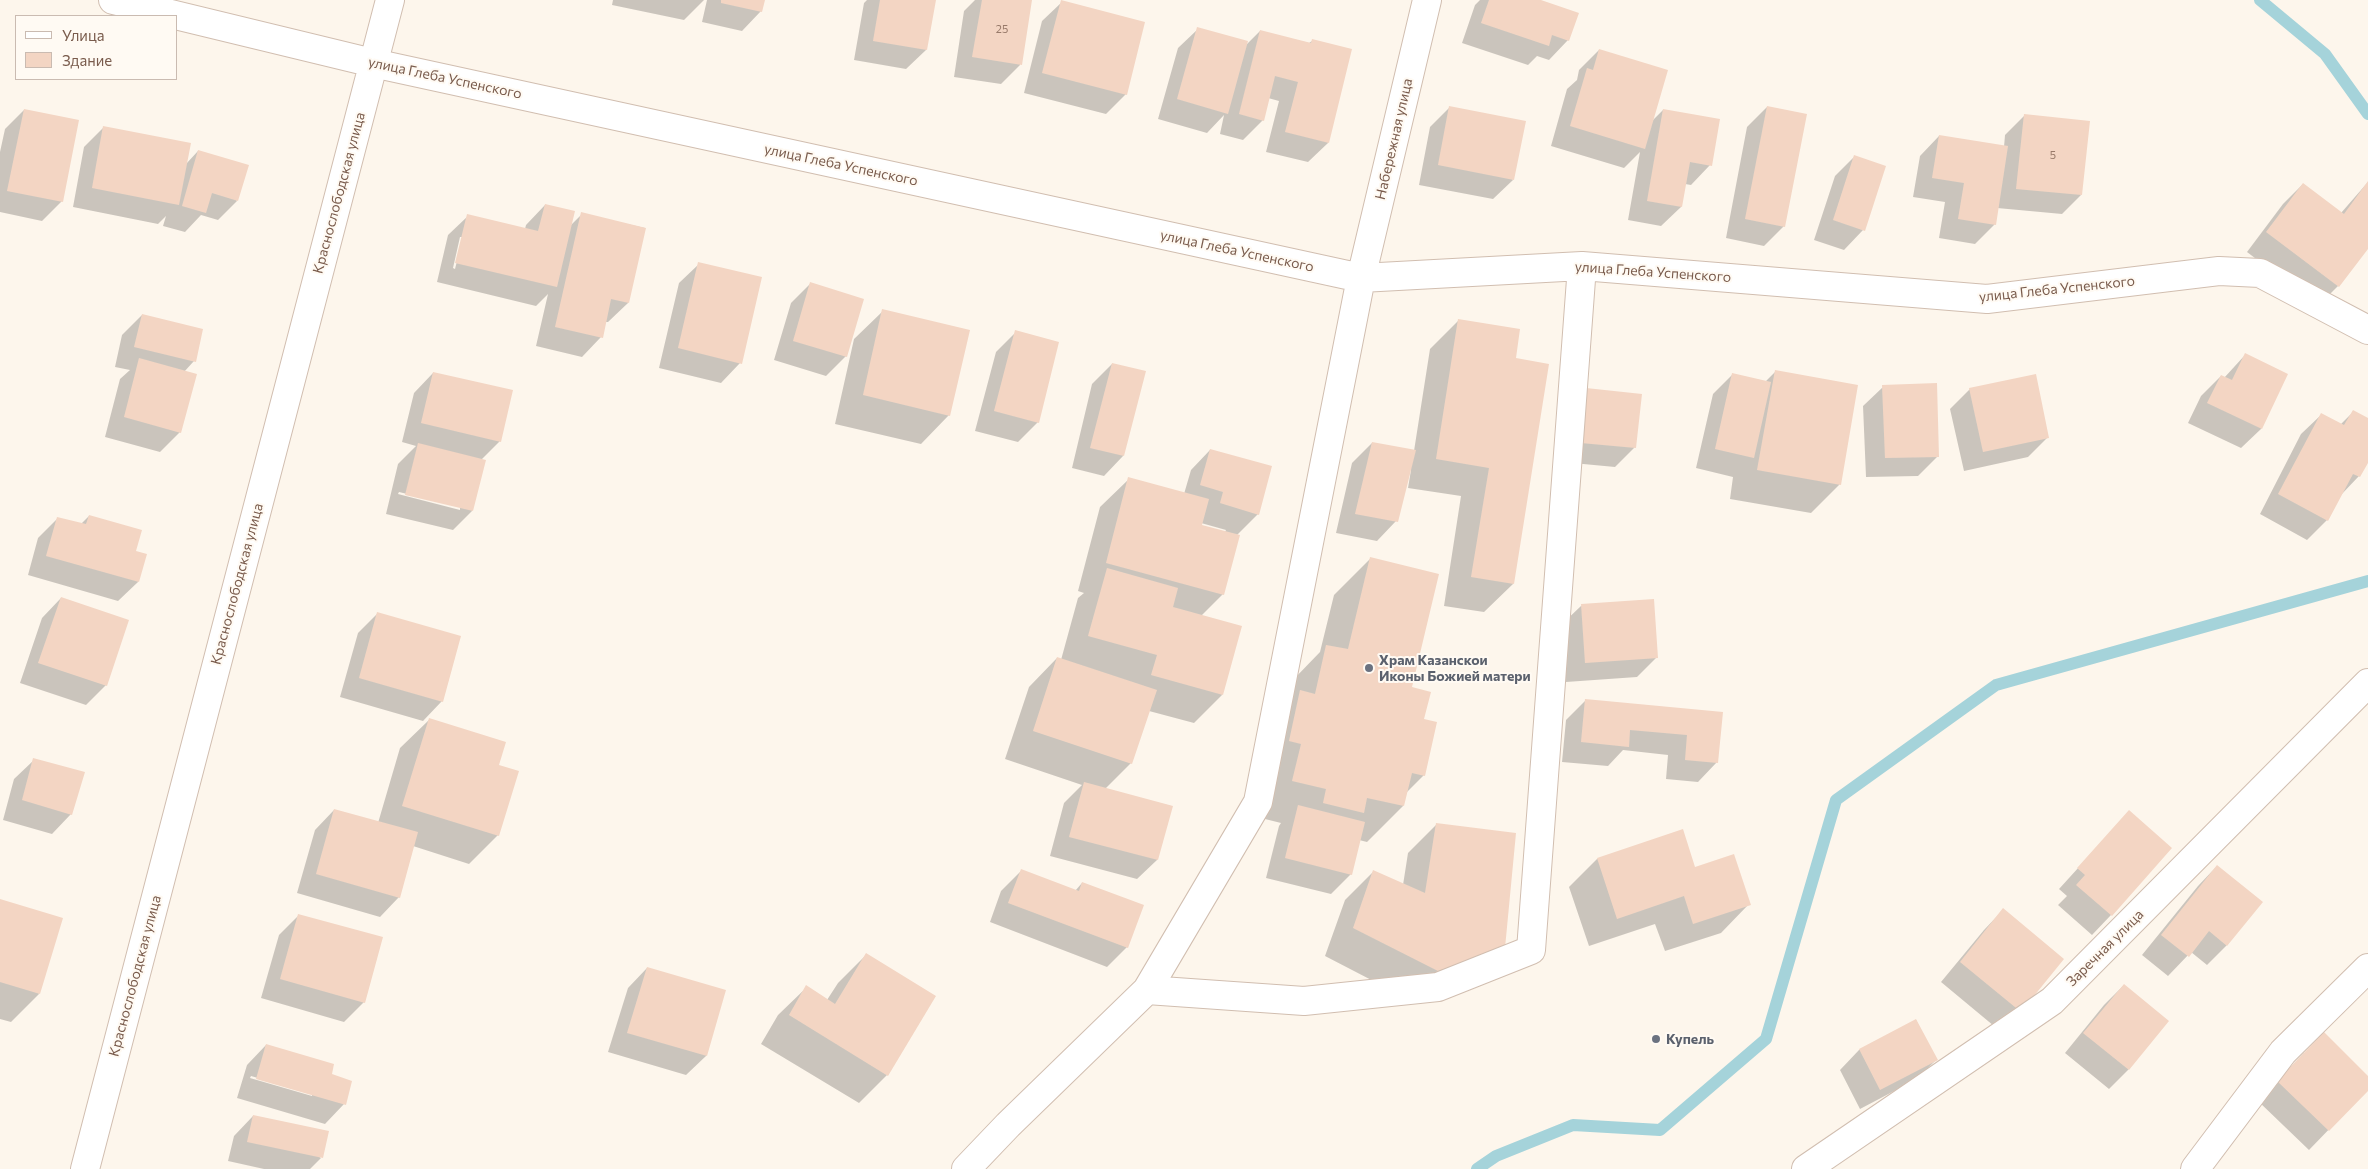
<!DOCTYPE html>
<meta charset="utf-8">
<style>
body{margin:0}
#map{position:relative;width:2368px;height:1169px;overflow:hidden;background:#fdf6ec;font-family:Commissioner,sans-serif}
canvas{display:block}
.legend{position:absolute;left:15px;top:15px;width:162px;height:65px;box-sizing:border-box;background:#fffaf3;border:1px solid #cabbb1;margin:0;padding:6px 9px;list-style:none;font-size:15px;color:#7a5c4d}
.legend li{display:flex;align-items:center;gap:10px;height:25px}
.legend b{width:25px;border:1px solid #cabbb1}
</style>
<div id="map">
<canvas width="2368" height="1169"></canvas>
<ul class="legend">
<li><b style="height:6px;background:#fff"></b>Улица</li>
<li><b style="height:14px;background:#f3d5c3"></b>Здание</li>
</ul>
</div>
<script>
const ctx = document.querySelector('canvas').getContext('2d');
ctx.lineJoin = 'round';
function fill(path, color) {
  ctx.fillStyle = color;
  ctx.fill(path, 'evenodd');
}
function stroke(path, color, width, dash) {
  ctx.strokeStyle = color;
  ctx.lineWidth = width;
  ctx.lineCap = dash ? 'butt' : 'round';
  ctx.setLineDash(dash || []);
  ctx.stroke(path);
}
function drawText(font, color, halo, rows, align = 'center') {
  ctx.font = font + ' Commissioner,sans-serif';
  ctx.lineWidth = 4;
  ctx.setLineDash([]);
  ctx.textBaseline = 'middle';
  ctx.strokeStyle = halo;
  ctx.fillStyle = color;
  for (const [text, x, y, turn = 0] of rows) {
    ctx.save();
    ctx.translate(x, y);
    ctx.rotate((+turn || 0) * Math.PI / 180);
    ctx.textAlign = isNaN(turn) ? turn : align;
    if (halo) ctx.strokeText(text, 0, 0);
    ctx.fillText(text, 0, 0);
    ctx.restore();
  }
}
fill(new Path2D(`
 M613 0H704L684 20 612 5Z
 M707 0H764L761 11 742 31 702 22Z
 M867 0H935L926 50 906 69 854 60 864 3Z
 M975 0H1031L1020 65 1001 84 954 77 964 11Z
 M1480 0H1537L1568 40 1549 60 1537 56 1528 65 1462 43 1475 5Z
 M1062 2 1126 94 1106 114 1024 93 1042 21Z
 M1198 29 1245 46 1260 31 1309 43 1312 41 1328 143 1308 162 1266 152 1279 101 1268 98 1263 120 1243 140 1220 134 1224 115 1207 133 1158 119 1178 48Z
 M1599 50 1651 122 1663 110 1710 165 1691 185 1685 184 1681 207 1661 226 1628 220 1640 152 1624 168 1551 146 1567 89 1577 80 1579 70Z
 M1450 107 1513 180 1493 199 1419 185 1430 127Z
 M1767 107 1784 226 1764 246 1726 238 1747 127Z
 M24 110 62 201 42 221 0 212V152L5 129Z
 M2024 116 2081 195 2062 214 1997 208 1995 224 1975 244 1939 238 1945 202 1913 197 1920 156 1939 136 2004 147 2005 135Z
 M104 127 186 164 198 151 237 201 218 220 201 215 185 232 163 226 166 216 158 224 73 207 84 147Z
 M1855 156 1863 230 1844 250 1814 240 1835 176Z
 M2368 182V246L2338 286 2318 306 2247 252 2283 204 2303 184 2341 213Z
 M545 205 571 225 582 214 645 228 628 303 608 322H605L601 337 582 357 536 346 548 294 536 306 437 282 448 235 468 216 525 229 526 225ZM460 237H463L455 269 453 268Z
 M699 264 740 363 721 383 659 368 679 283Z
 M810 284 846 356 826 376 774 360 791 303Z
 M883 311 949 415 921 444 835 424 854 339Z
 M142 315 194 361 184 372 180 432 160 452 105 437 120 379 130 370 115 367 122 335Z
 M1459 320 1514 359 1513 584 1484 612 1444 606 1461 496 1408 488 1411 470H1409L1396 521 1377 541 1336 533 1352 463 1372 443 1414 451 1430 349Z
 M1016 332 1038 422 1018 442 975 431 996 352Z
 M2245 355 2286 375 2261 429 2241 448 2188 423 2201 396 2221 376 2224 378Z
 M1112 364 1144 372 1123 456 1104 476 1072 468 1092 384Z
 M1775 372 1840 484 1811 513 1730 499 1733 477 1696 468 1713 394 1733 374 1765 382Z
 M433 373 500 441 481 460 484 461 472 511 453 530 386 514 398 464 416 446 402 442 414 393ZM399 492 460 507V510L398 494Z
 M1883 387 1938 456 1918 476 1866 477 1863 406Z
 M1587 389 1635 447 1615 467 1562 462Z
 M1970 389 2048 437 2028 457 1964 471 1950 409Z
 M2353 412 2368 420V460L2359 476 2340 496 2327 520 2307 540 2260 514 2301 434 2321 415 2340 425Z
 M1210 450 1258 514 1237 535 1223 594 1201 616 1222 695 1194 723 1149 711 1131 763 1105 789 1171 806 1157 860 1137 879 1050 856 1064 803 1082 785 1005 759 1029 687 1057 658 1061 660 1078 598 1084 593 1078 591 1100 507 1129 479 1184 494 1191 470ZM1201 523 1226 530 1225 532 1200 526Z
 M89 516 134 552 138 582 118 601 28 575 38 538 58 518 81 524Z
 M1370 559 1423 720 1424 775 1406 793 1403 806 1367 842 1359 840 1351 874 1331 894 1266 878 1279 826 1281 823 1257 817 1291 682 1320 652 1334 595Z
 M61 598 106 685 86 705 20 683 42 618Z
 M1652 600 1657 657 1637 677 1566 682 1561 625 1581 606Z
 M377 614 442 701 423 721 340 697 358 633Z
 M1586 700 1722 713 1717 762 1698 782 1666 779 1668 755 1623 750 1608 766 1562 762 1566 720Z
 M429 720 497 766 498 835 469 864 413 846 399 897 380 917 297 893 315 830 334 810 378 823 400 748Z
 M34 760 71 814 52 834 3 820 14 779Z
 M2129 812 2111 915 2092 935 2058 905 2067 896 2059 889Z
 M1437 824 1504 948 1408 999 1325 956 1345 900 1373 872 1403 885 1408 853Z
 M1597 859 1695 868 1749 904 1721 933 1665 951 1655 924 1589 946 1569 887Z
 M2217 866 2261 902 2226 946 2207 965 2191 952 2168 976 2142 955 2198 886Z
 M1021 871 1075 891 1082 883 1127 947 1107 967 990 922 1001 891Z
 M0 901 39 994 11 1022 0 1019Z
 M2003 910 2020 1011 2000 1031 1941 982 1984 930Z
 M299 915 364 1002 344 1022 261 998 279 935Z
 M866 955 887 1075 859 1103 761 1044 778 1015 807 987 827 1000 838 983Z
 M647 968 725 991 706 1056 686 1075 608 1052 628 988Z
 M2124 985 2168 1021 2128 1070 2109 1089 2065 1053 2104 1005Z
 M1916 1020 1936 1060 1917 1079 1860 1109 1840 1070 1859 1050Z
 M266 1045 330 1075 344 1104 325 1124 237 1098 247 1065ZM251 1076 312 1094V1096L250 1078Z
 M2304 1053 2368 1078V1089L2309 1150 2258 1101Z
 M253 1116 321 1158 310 1169H264L228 1161 234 1136Z`), '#0003');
stroke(new Path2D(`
 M2260 0 2325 54 2368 114
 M1477 1169 1496 1156 1573 1125 1660 1130 1766 1039 1836 800 1996 685 2368 581`), '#a5d3da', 12);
fill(new Path2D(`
 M721 0H765L762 12 721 3Z
 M880 0H936L927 50 873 41Z
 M982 0H1032L1022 65 972 57Z
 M1061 0 1145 22 1127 95 1042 73Z
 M1489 0H1541L1579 13 1569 41 1552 35 1549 46 1481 23Z
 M1197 27 1248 41 1228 114 1177 99Z
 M1260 30 1311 43 1312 39 1352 49 1329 143 1285 132 1298 82 1275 76 1264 121 1239 114Z
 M1599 49 1668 70 1645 149 1570 126 1587 68 1593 70Z
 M1449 106 1526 121 1514 180 1438 165Z
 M1767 106 1807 114 1785 227 1745 219Z
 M24 109 79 120 63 202 7 191Z
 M1663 109 1720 119 1712 166 1690 162 1682 207 1647 201Z
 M2024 114 2090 121 2082 195 2016 189Z
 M103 126 191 143 179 205 92 188Z
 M1939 135 2008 146 1996 225 1958 219 1964 183 1932 178Z
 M198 150 249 165 238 201 212 193 206 213 182 206Z
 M1854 155 1886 166 1865 231 1833 220Z
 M2368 181V249L2339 287 2266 232 2303 183 2344 214Z
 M545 204 575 211 557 287 455 263 467 214 538 231Z
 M581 212 646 228 629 303 611 299 603 338 555 327Z
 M698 262 762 277 742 364 678 348Z
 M810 282 864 299 847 357 793 341Z
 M882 309 970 330 950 416 863 395Z
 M142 314 203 329 196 362 134 347Z
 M1458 319 1520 329 1516 358 1549 364 1514 584 1471 577 1489 468 1436 459Z
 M1015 330 1059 342 1039 423 994 411Z
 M2245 353 2288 374 2262 429 2207 403 2221 375 2232 380Z
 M139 358 197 374 181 433 124 417Z
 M1112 363 1146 371 1124 456 1090 448Z
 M1775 370 1858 385 1841 485 1757 470Z
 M433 372 513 390 501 442 421 423Z
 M1732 373 1771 382 1754 458 1715 449Z
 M2036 374 2049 438 1983 452 1969 388Z
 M1937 383 1939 457 1885 458 1882 385Z
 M1586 388 1642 394 1636 448 1581 443Z
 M2353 410 2368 418V463L2360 477 2353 474 2328 521 2278 494 2321 413 2344 425Z
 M1372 442 1416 450 1398 522 1355 514Z
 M418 443 486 460 473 511 405 495Z
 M1210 449 1272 466 1259 515 1220 503 1223 492 1200 485Z
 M1128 477 1209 499 1202 525 1240 535 1224 595 1106 563Z
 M89 515 142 530 136 551 147 554 139 582 46 556 57 517 86 524Z
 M1370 557 1439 574 1412 687 1431 692 1424 719 1437 722 1425 776 1412 773 1404 806 1367 798 1364 813 1323 803 1326 789 1292 781 1301 744 1289 741 1300 690 1315 694 1326 645 1348 649Z
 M1107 568 1178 588 1173 607 1242 626 1223 695 1151 675 1157 655 1088 636Z
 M61 597 129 620 107 686 38 663Z
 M1654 599 1658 658 1585 663 1581 604Z
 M377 612 461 636 443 702 359 678Z
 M1057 657 1157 690 1132 764 1033 731Z
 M1585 699 1723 712 1718 763 1685 760 1687 735 1630 730 1629 747 1581 742Z
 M429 718 506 742 499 765 519 771 499 836 402 806Z
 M33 758 85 772 72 815 22 800Z
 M1084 782 1173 806 1158 860 1069 837Z
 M1298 805 1365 822 1352 875 1285 858Z
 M334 809 418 832 400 898 316 874Z
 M2129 810 2172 848 2112 916 2076 885 2085 875 2077 868Z
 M1436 823 1516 833 1505 948 1438 971 1353 928 1373 870 1425 893Z
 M1683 829 1695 867 1734 854 1751 905 1693 924 1684 896 1617 919 1597 858Z
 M2217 865 2263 902 2227 946 2209 931 2189 957 2161 935Z
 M1021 869 1079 891 1082 882 1144 905 1128 948 1008 903Z
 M0 899 63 918 40 994 0 982Z
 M2003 908 2064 959 2021 1012 1960 962Z
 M298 914 383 937 365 1003 280 979Z
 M866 953 936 996 888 1076 789 1015 806 985 835 1004Z
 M647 967 726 990 707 1056 627 1033Z
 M2124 984 2169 1021 2129 1070 2083 1033Z
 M1916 1019 1938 1060 1880 1090 1859 1049Z
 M2324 1032 2368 1076V1091L2329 1131 2277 1081Z
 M266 1044 334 1064 332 1074 352 1081 346 1105 256 1079Z
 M253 1115 329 1131 323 1158 247 1142Z`), '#f3d5c3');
const minor = new Path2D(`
 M113 0 373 63 1361 278 1582 266 1987 299 2219 271 2260 273 2368 330
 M1147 990 1258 802 1361 278 1427 0
 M85 1169 390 0
 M966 1169 1008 1125 1147 990 1304 1001 1438 987 1531 950 1582 266
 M1806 1169 2052 1001 2368 683
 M2195 1169 2283 1052 2368 968`);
stroke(minor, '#d1beb0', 30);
stroke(minor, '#fff', 28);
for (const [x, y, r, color] of [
 [1369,668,5,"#6b7280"],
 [1656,1039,5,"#6b7280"]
]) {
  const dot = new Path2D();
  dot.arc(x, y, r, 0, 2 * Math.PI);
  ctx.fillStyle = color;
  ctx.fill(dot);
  stroke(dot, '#fffaf3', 2);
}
drawText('11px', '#987a6a', null, [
 ["25",1002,29],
 ["5",2053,155]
]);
drawText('14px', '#7a5c4d', '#fffaf3', [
 ["улица Глеба Успенского",445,78,12],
 ["Набережная улица",1394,139,-77],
 ["улица Глеба Успенского",841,165,12],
 ["Краснослободская улица",339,193,-75],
 ["улица Глеба Успенского",1237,251,12],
 ["улица Глеба Успенского",1653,272,4],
 ["улица Глеба Успенского",2057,289,-6],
 ["Краснослободская улица",237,584,-75],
 ["Заречная улица",2105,948,-45],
 ["Краснослободская улица",135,976,-75]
]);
drawText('bold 14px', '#5b616d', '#fffaf3', [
 ["Храм Казанскои",1379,660],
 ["Иконы Божией матери",1379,676],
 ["Купель",1666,1039]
], 'left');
</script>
